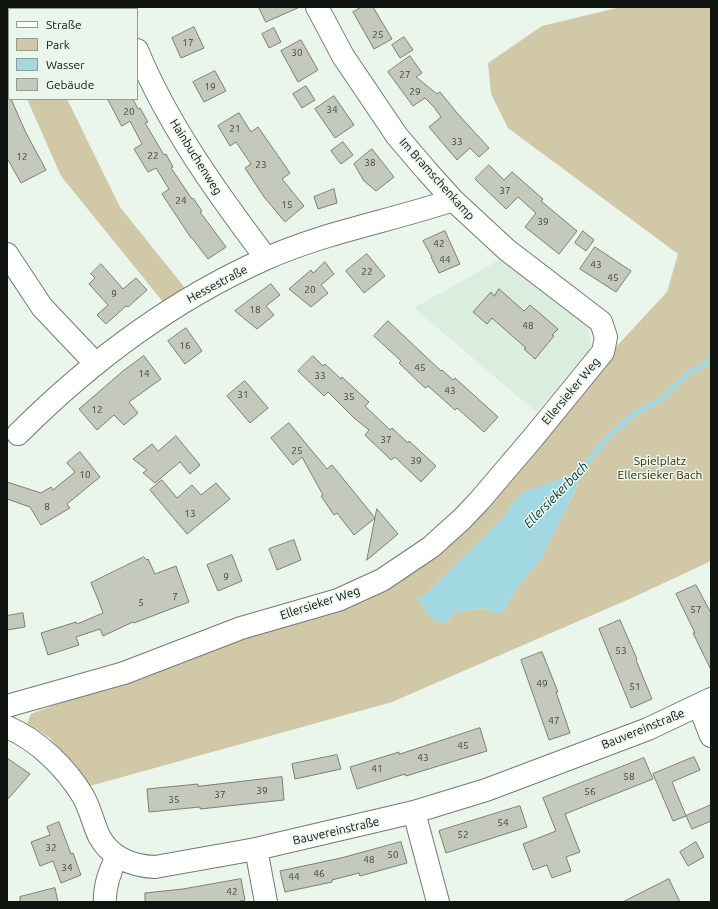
<!DOCTYPE html>
<meta charset="utf-8">
<style>
body{margin:0}
#map{position:relative;width:718px;height:909px;overflow:hidden;background:#eaf6ec;font-family:Ubuntu,sans-serif}
canvas{display:block}
.frame{position:absolute;inset:0;border:8px solid #101411;pointer-events:none}
.legend{position:absolute;left:8px;top:8px;width:130px;height:92px;box-sizing:border-box;background:#eaf6ec;border:1px solid #939c94;margin:0;padding:5px 7px;list-style:none;font-size:12px;color:#101411}
.legend li{display:flex;align-items:center;gap:8px;height:20px}
.legend b{width:20px;border:1px solid #939c94}
</style>
<div id="map">
<canvas width="718" height="909"></canvas>
<div class="frame"></div>
<ul class="legend">
<li><b style="height:5px;background:#fff"></b>Straße</li>
<li><b style="height:11px;background:#d1c8a8"></b>Park</li>
<li><b style="height:11px;background:#a2d8e1"></b>Wasser</li>
<li><b style="height:11px;background:#c5c9bc"></b>Gebäude</li>
</ul>
</div>
<script>
const ctx = document.querySelector('canvas').getContext('2d');
ctx.lineJoin = 'round';
function fill(path, color) {
  ctx.fillStyle = color;
  ctx.fill(path, 'evenodd');
}
function stroke(path, color, width, dash) {
  ctx.strokeStyle = color;
  ctx.lineWidth = width;
  ctx.lineCap = dash ? 'butt' : 'round';
  ctx.setLineDash(dash || []);
  ctx.stroke(path);
}
function drawText(font, color, halo, rows, align = 'center') {
  ctx.font = font + ' Ubuntu,sans-serif';
  ctx.lineWidth = 3;
  ctx.setLineDash([]);
  ctx.textBaseline = 'middle';
  ctx.strokeStyle = halo;
  ctx.fillStyle = color;
  for (const [text, x, y, turn = 0] of rows) {
    ctx.save();
    ctx.translate(x, y);
    ctx.rotate((+turn || 0) * Math.PI / 180);
    ctx.textAlign = isNaN(turn) ? turn : align;
    if (halo) ctx.strokeText(text, 0, 0);
    ctx.fillText(text, 0, 0);
    ctx.restore();
  }
}
fill(new Path2D(`
 M501 259 581 320 588 329 592 347 536 412 414 308Z`), '#daedde');
fill(new Path2D(`
 M7 7H26L27 9H9V85H7Z
 M621 7H711V561L634 597 392 702 90 786 50 738 27 723 31 714 135 674 355 602 523 462 590 386 614 349 667 292 678 254 508 128 491 94 488 63 542 26ZM579 475 577 487 566 509 502 613H495L483 608 456 612 448 621 429 616 423 606 417 597 424 596 472 549 504 517 510 506Z
 M27 99H67L120 207 185 288 163 302 61 176Z`), '#d1c8a8');
fill(new Path2D(`
 M574 474 579 475 577 487 542 557 517 589 502 613H495L483 608 456 612 448 621 441 623 429 616 423 606 416 597 424 596 472 549 504 517 510 506 524 492Z`), '#a2d8e1');
stroke(new Path2D(`
 M574 479 610 435 636 413 660 400 690 372 702 367 711 358`), '#a2d8e1', 5);
const building = new Path2D(`
 M259 7H300L266 22Z
 M362 7H373L392 39 374 49 353 12Z
 M194 27 204 48 181 58 172 38Z
 M274 28 281 42 269 48 262 34Z
 M404 37 413 50 400 58 392 45Z
 M301 40 318 70 298 82 281 51Z
 M410 56 422 73 416 77 437 94 440 92 457 113 489 148 479 157 470 148 457 160 429 127 441 117 434 107 425 98 413 106 388 72Z
 M215 71 226 91 204 102 193 82Z
 M306 86 315 100 302 108 293 94Z
 M7 90 9 94V99H11L26 133 46 170 21 183 7 158Z
 M334 96 354 125 335 138 315 109Z
 M108 99H133L138 109 140 108 148 122 145 123 164 155 166 154 173 167 171 168 192 199 193 198 202 211 200 212 226 247 208 259 192 238H191L162 194 169 189 156 168 148 172 134 149 142 144 130 121 122 126Z
 M239 113 251 132 258 127 290 173 282 179 304 206 285 222 264 197 245 168 251 164 236 142 230 146 218 126Z
 M343 142 353 155 341 164 331 151Z
 M372 149 394 177 376 191 364 181 354 164Z
 M489 165 504 180 512 172 543 199 541 201 577 231 559 254 525 227 536 213 518 197 506 209 475 179Z
 M334 189 337 203 318 209 314 197Z
 M445 231 460 264 439 273 431 257H432L423 241Z
 M583 231 594 240 586 251 575 243Z
 M595 247 631 271 616 292 580 269Z
 M367 254 385 276 364 293 346 271Z
 M325 262 334 274 321 285 328 293 311 307 289 289 311 270 313 273Z
 M101 264 123 289 136 278 147 290 128 307 126 306 106 324 97 315 108 305 89 284 95 278 91 274Z
 M271 284 280 295 266 306 274 315 257 329 235 311Z
 M499 289 524 311 530 305 558 329 552 335 554 336 535 359 524 349 526 348 492 318 487 324 473 312 491 292 494 296Z
 M388 321 441 371 442 370 453 380 455 378 498 417 484 432 457 408 455 410 428 386 425 388 399 363 401 361 374 336Z
 M186 328 202 351 185 364 168 341Z
 M144 356 161 379 129 402 138 413 124 425 114 415 97 430 79 409 123 371Z
 M313 356 323 366 325 364 341 379 342 377 369 402 365 406 390 430 392 428 408 443 409 441 436 466 421 482 395 457 391 460 365 435 369 430 354 418 328 392 324 396 298 371Z
 M245 381 268 408 250 423 227 396Z
 M289 423 327 469 332 465 375 518 354 535 337 513 334 515 321 496 323 495 302 457 293 465 271 438Z
 M176 436 200 465 190 474 180 462 155 483 143 473 147 470 133 459 152 444 158 451Z
 M80 452 100 477 67 504 70 508 41 525 30 507 7 499V482L41 493 51 487 53 490 75 472 67 463Z
 M162 480 177 498 192 485 201 495 216 483 230 499 187 534 150 490Z
 M377 509 398 534 367 560Z
 M294 540 301 560 277 570 269 549Z
 M232 555 242 581 218 591 207 565Z
 M144 557 147 560 148 559 155 574 176 566 189 602 134 623 133 622 103 636 100 629 76 637 79 645 48 655 41 633 76 622 77 624 103 613 99 602 91 583Z
 M696 585 711 613V670L693 633H695L676 594Z
 M23 613 25 627 7 630V616Z
 M620 620 637 659 636 660 652 699 631 708 599 629Z
 M542 652 558 692H556L570 733 549 740 521 660Z
 M480 728 487 751 406 776 405 774 357 789 350 767 399 752V754Z
 M337 755 341 769 295 779 292 764Z
 M694 757 700 770 672 782 686 816 673 821 653 774Z
 M7 758 30 774 7 800Z
 M644 758 653 779 565 814 580 852 566 857 571 871 552 878 547 865 533 870 523 844 556 831 543 798Z
 M282 777 284 800 200 809V807L149 812 147 789 198 784V786Z
 M711 805V821L692 829 686 816Z
 M520 806 527 827 446 853 439 831Z
 M59 822 71 854 73 853 81 875 61 883 53 861 40 866 31 842 50 835 47 827Z
 M401 842 407 863 360 876 359 873 332 880V882L285 892 280 871 341 858Z
 M696 842 704 857 688 866 680 852Z
 M241 879 245 900 236 902H145V893L183 889Z
 M669 879 680 902H623Z
 M55 888 58 902H20V897Z`);
fill(building, '#c5c9bc');
stroke(building, '#7b7f73', 1);
const minor = new Path2D(`
 M120 7V9
 M137 50C168 125 217 193 266 258
 M7 254 42 307 95 363
 M18 434C90 362 171 301 265 259 325 232 391 221 453 200
 M699 705 711 736
 M7 706 124 673 241 628 338 600 382 580 431 547 462 519 480 500 532 439 603 352 606 337 601 322 507 250 453 200 426 170 397 136 343 56 317 7
 M7 727C38 740 66 768 83 796 90 808 93 823 99 836 110 857 132 866 155 867L256 849 414 812 486 790 648 729 711 699
 M414 812 438 902
 M256 849 266 902
 M105 902C104 886 110 871 117 856`);
stroke(minor, '#707b72', 24);
stroke(minor, '#fff', 22);
drawText('10px', '#3d413c', null, [
 ["25",378,35],
 ["17",188,43],
 ["30",297,53],
 ["27",405,75],
 ["19",210,87],
 ["29",415,92],
 ["34",332,110],
 ["20",129,112],
 ["21",235,129],
 ["33",457,142],
 ["22",153,156],
 ["12",22,157],
 ["38",370,163],
 ["23",261,165],
 ["37",505,191],
 ["24",181,201],
 ["15",287,205],
 ["39",543,222],
 ["42",439,244],
 ["44",445,260],
 ["43",596,265],
 ["22",367,272],
 ["45",613,278],
 ["20",310,290],
 ["9",114,294],
 ["18",255,310],
 ["48",528,326],
 ["16",185,346],
 ["45",420,368],
 ["14",144,374],
 ["33",320,376],
 ["43",450,391],
 ["31",243,395],
 ["35",349,397],
 ["12",97,410],
 ["37",386,440],
 ["25",297,451],
 ["39",416,461],
 ["10",85,475],
 ["8",47,507],
 ["13",190,514],
 ["9",226,577],
 ["7",175,597],
 ["5",141,603],
 ["57",696,610],
 ["53",621,651],
 ["49",542,684],
 ["51",635,687],
 ["47",554,721],
 ["45",463,746],
 ["43",423,758],
 ["41",377,769],
 ["58",629,777],
 ["39",262,791],
 ["56",590,792],
 ["37",220,795],
 ["35",174,800],
 ["54",503,823],
 ["52",463,835],
 ["32",51,848],
 ["50",393,855],
 ["48",369,860],
 ["34",67,868],
 ["46",319,874],
 ["44",294,877],
 ["42",232,892]
]);
drawText('12px', '#101411', '#eaf6ec', [
 ["Hainbuchenweg",196,157,58],
 ["Im Bramschenkamp",437,179,48],
 ["Hessestraße",217,284,-28],
 ["Ellersieker Weg",571,391,-50],
 ["Ellersieker Weg",320,603,-18],
 ["Bauvereinstraße",643,729,-22],
 ["Bauvereinstraße",336,831,-13]
]);
drawText('12px', '#352c08', '#eaf6ec', [
 ["Spielplatz",660,461],
 ["Ellersieker Bach",660,475]
]);
drawText('italic 13px', '#00343a', '#eaf6ec', [
 ["Ellersiekerbach",556,495,-46]
]);
</script>
